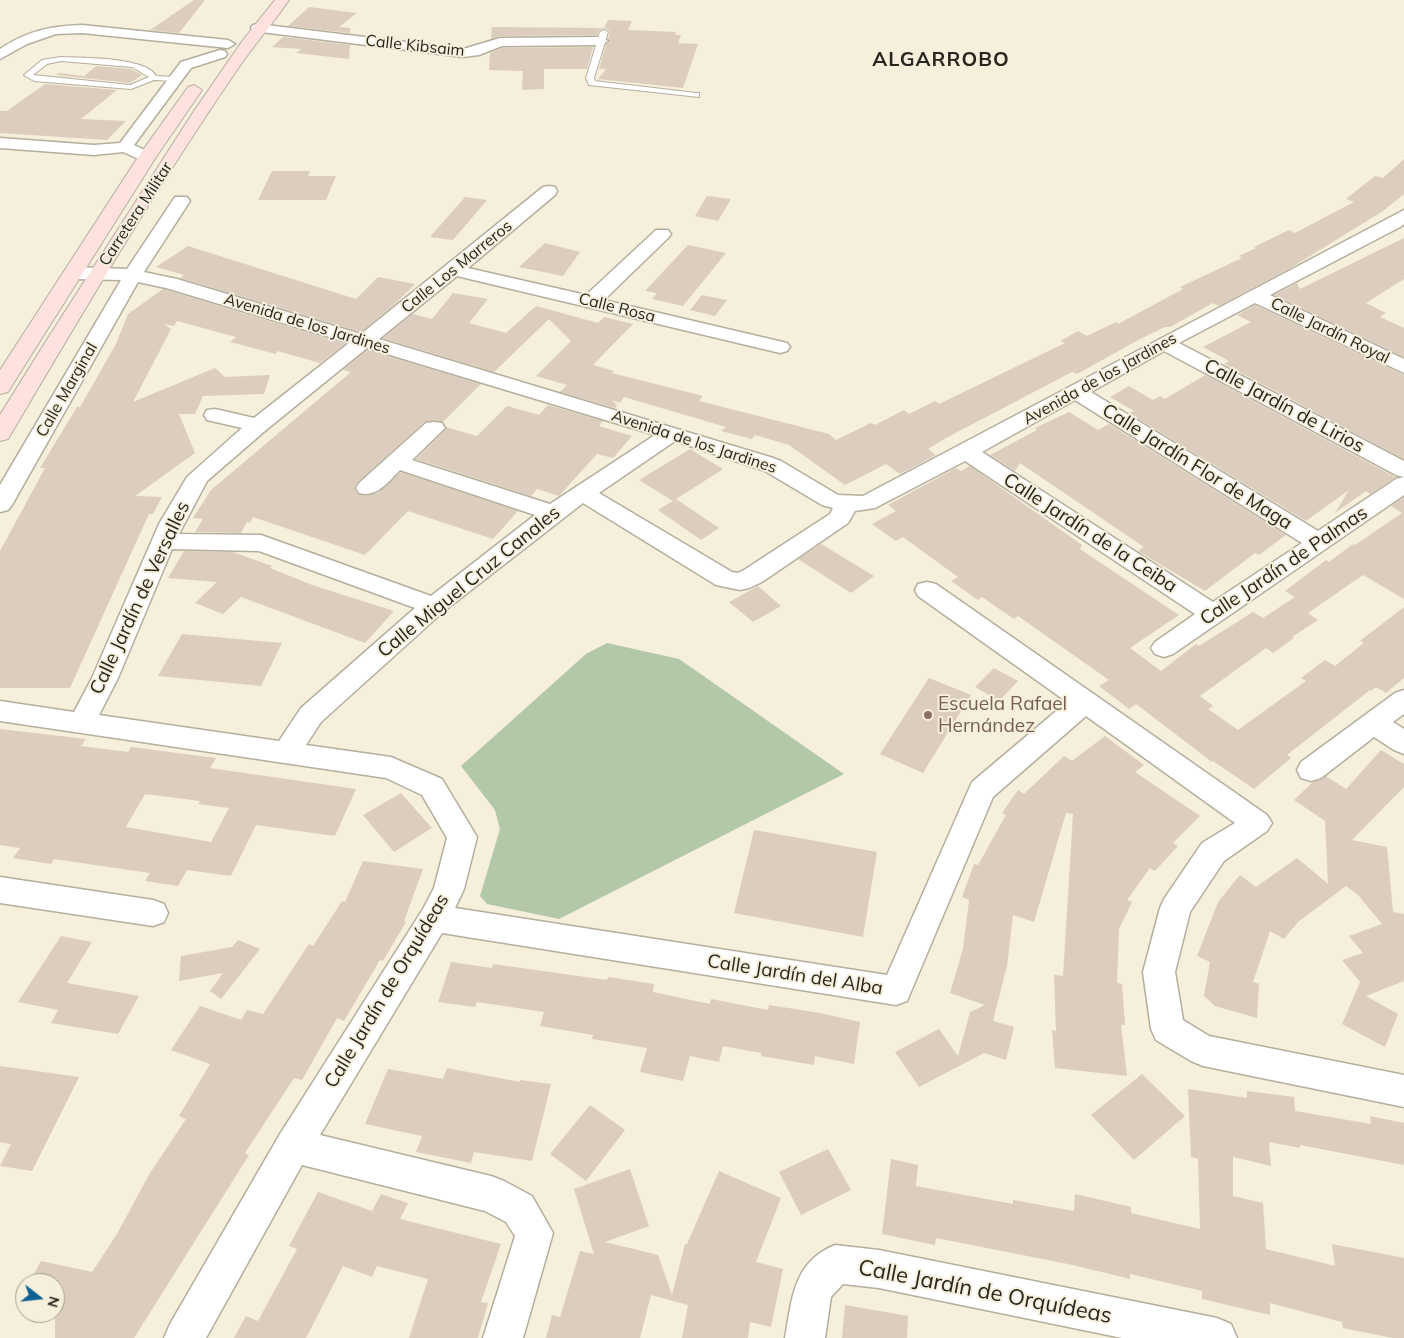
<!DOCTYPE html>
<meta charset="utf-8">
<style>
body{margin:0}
#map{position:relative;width:1404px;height:1338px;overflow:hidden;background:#f5efdc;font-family:Mulish,sans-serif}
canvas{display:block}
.north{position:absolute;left:15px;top:1273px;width:50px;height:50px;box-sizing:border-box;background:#f5efdc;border:1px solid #a39f90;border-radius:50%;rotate:106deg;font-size:14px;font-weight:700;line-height:20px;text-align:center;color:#28261f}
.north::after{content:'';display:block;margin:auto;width:18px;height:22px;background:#106193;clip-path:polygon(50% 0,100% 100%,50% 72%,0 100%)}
</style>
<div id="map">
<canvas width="1404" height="1338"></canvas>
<div class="north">N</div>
</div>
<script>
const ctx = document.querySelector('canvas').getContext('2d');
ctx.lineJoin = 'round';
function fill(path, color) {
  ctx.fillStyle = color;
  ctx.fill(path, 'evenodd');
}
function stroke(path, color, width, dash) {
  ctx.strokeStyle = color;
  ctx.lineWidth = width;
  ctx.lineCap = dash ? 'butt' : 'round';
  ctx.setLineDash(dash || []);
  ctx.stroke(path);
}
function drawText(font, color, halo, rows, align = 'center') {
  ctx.font = font + ' Mulish,sans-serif';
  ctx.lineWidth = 4;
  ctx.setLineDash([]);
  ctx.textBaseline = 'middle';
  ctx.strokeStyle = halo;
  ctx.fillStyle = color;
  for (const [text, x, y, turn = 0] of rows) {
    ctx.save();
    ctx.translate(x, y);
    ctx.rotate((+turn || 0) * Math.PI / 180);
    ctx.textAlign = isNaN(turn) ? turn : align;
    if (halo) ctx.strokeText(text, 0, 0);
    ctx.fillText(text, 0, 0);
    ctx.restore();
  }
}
fill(new Path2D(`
 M607 643 679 659 844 774 559 919 487 904 480 896 500 829 495 810 461 766 586 654Z`), '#b3c7a9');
fill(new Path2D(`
 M194 0H205L179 33 150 30Z
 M309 7 357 13 339 27 350 28V33L288 26Z
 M608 20 632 21 628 30 676 32 675 35H681L678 43 698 44 683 88 598 79 606 69H599L606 44 610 42 608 39 610 31 605 28 599 30 597 35 500 36 491 39 492 27 604 28Z
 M283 37 350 45 349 59 296 53 301 49 272 47Z
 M593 47 587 69H544V89L522 90 523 71 489 70 490 53 502 48Z
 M96 66 131 69 142 75 130 83 56 75 59 73 84 76Z
 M45 84 117 90 81 119 126 121 107 140 0 133V111H7Z
 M1404 159V194L1383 211 1289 269 1219 306 1213 303 1170 327H1165L1142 338 1077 374 1072 372 946 438 928 449 936 455 900 474 886 464 845 485 789 445 755 435 752 439 721 431 726 427 624 397 620 403 612 400 617 406 615 408 560 392 567 385 536 376 571 341 549 319 494 372 383 338 413 314 432 319 453 293 488 299 469 323 506 333 536 306 598 323 604 317 633 324 593 365 614 371 612 373 703 396 699 401 829 434 836 440 871 423 875 425 904 410 909 414 935 401 939 404 1065 343 1060 341 1078 331 1087 336 1116 322 1118 324 1183 289 1180 287 1242 258 1239 256 1256 248 1254 247 1289 230 1295 233 1354 202 1346 199 1375 176 1383 178Z
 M272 171H310L308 176H336L326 200H258Z
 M707 196 731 199 718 221 695 216Z
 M465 197 487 200 453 240 430 237Z
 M1404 238V279L1366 303 1386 313 1380 317 1404 328V357L1274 295 1297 283 1300 289Z
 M545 243 580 252 563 276 519 267Z
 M688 245 726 253 683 306 652 299 657 293 645 291Z
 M188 246 356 299 378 277 415 284 397 302 361 332 180 278 184 275 156 267Z
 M163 289 345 344 320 363 277 351 276 354 230 342 236 337 177 321 174 326 164 324 171 329 133 402 215 368 225 377 270 375 264 394 203 396 195 414H179L195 453 135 496 162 497 153 514H149L70 688H0V551L45 468H40L77 407H80L116 344 128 314Z
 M702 295 727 300 715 316 690 310Z
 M1255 305 1404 375V459L1224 364 1229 361 1203 347 1251 322 1237 315Z
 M367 350 481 384 443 422H425L358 482 354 487 357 494 366 496 378 493 401 472 518 511 493 539 408 511 365 555 253 517 250 523 247 522 241 533 195 532 203 519 193 518 211 490 351 372 343 370Z
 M1205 375 1395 477H1396L1370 494 1366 491 1335 513 1349 490 1306 521 1129 413 1134 411 1110 397 1129 386 1153 400 1160 396 1165 399Z
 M548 405 603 421 599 426 632 436 613 458 597 454 559 496 537 489 531 496 416 459 446 429V427L477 436 507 406 539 415Z
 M1069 412 1098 430 1109 424 1286 535 1259 555 1255 553 1205 591 1138 551 1144 547 1020 463 1015 471 990 455 1037 430 1035 428Z
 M690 449 723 469 673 501 639 480Z
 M970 466 1082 545 1080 549 1179 615 1130 648 1161 671 1196 644 1199 646 1253 612 1263 618 1295 597 1285 591 1326 560 1329 562 1353 544 1355 545 1402 513 1391 506 1404 497V599L1363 575 1308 613 1318 620 1292 637 1294 638 1273 653 1266 648 1200 696 1213 706 1208 709 1238 730 1306 681 1301 678 1325 660 1335 666 1364 643 1360 641 1404 607V678L1386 693 1376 687 1371 691 1370 690 1287 755 1291 758 1254 789 1213 761 1212 762 1136 704 1129 709 1099 686 1109 680 1018 616 1014 619 982 597 978 600 951 581 958 577 903 537 896 541 872 524 896 511 888 505 956 468 961 471Z
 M676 499 719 528 701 540 658 510Z
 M821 544 874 576 851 593 798 559Z
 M184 551 233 552 272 566 270 568 312 585 394 611 365 643 241 597 223 614 195 603 217 582 168 578Z
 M758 586 781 606 753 622 729 602Z
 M182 634 282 643 261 686 158 676Z
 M994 668 1018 681 999 701 975 687Z
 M929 678 971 695 923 773 880 754Z
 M0 729 86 739 81 746 128 752 131 747 216 758 210 768 356 789 335 836 256 825 231 876 187 870 178 886 145 881 150 873 54 859 51 864 13 858 20 848 0 845ZM145 794 200 801 198 804 229 808 211 842 126 827Z
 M1105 736 1144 765 1135 772 1200 816 1173 843 1178 846 1155 871 1150 868 1127 900 1132 902 1119 929 1117 983 1122 984 1125 1025H1121L1127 1076 1055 1068 1052 1030 1056 1031 1054 975 1063 976 1073 814 1066 813 1034 922 1013 915 1007 966 993 1021 1014 1027 1006 1060 984 1053 919 1087 895 1052 939 1029 958 1056 970 1012 985 1005 950 993 963 949 969 900 962 897 974 864 978 865 1006 815 1002 813 1018 790 1024 794 1064 756 1072 761Z
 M1381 750 1404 764V787L1352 840 1387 847 1393 912 1404 914V981L1366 996 1398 1014 1385 1047 1342 1024 1360 982 1342 960 1363 953 1349 936 1382 924 1358 895 1346 886 1298 922 1284 939 1270 931 1253 982 1259 984 1257 1018 1215 1006 1204 996 1210 962 1197 956 1218 902 1240 875 1256 887 1297 858 1328 884 1325 821 1294 800 1312 783 1326 776 1346 789Z
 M401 793 432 828 394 852 363 815Z
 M754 830 877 852 863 937 734 913Z
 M363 861 423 869 404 921 406 922 383 961 380 960 344 1021 337 1018 302 1080 294 1078 245 1153 249 1155 134 1338H55V1283H29L41 1261 92 1272 117 1234 150 1173 186 1119 179 1116 210 1064 171 1050 200 1006 241 1020 247 1010 263 1014 309 944 313 946 342 901 345 902Z
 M61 936 92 942 67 983 139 996 118 1034 51 1023 58 1010 18 1002Z
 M238 940 260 949 221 999 210 991 223 973 179 981 181 956 232 947Z
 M451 962 492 968 493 964 607 980 608 977 654 984 653 992 710 1004 711 999 768 1010 769 1005 820 1013 860 1022 854 1064 815 1056 814 1065 761 1056V1053L723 1046 719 1062 690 1056 683 1081 640 1072 647 1048 592 1039 593 1035 540 1026 544 1012 477 1002 475 1007 438 1002Z
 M0 1066 79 1077 32 1171 0 1166 11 1144 0 1142Z
 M447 1068 520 1082V1080L551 1084 532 1161 474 1152 471 1163 416 1152 422 1136 365 1124 388 1069 443 1079Z
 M1142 1074 1185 1116 1134 1160 1091 1115Z
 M1188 1089 1247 1098V1091L1294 1097 1295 1111 1371 1124 1370 1116 1404 1123V1165L1300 1145V1148L1269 1142 1271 1166 1233 1157V1196L1263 1203 1266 1249 1335 1266 1332 1244 1404 1258V1338H1393L1343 1328 1342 1322 1270 1303V1315L1202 1299V1291L1130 1274V1279L1073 1265 936 1238 935 1245 882 1234 891 1159 918 1165 916 1186 1013 1204V1200L1074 1211 1075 1194 1131 1207V1213L1200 1229 1198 1159 1191 1157Z
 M590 1105 625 1130 586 1181 550 1154Z
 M828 1149 851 1190 801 1215 779 1172Z
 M630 1169 649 1226 605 1242 658 1255 672 1295 685 1244H687L719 1171 781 1198 756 1262 783 1269 771 1327 750 1322 748 1338H682L688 1305 651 1295 640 1338H546L552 1315 560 1317 580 1251 594 1254 574 1189Z
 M318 1192 372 1211 381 1194 408 1203 400 1219 501 1244 481 1302 488 1303 478 1338H409L428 1279 377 1266 372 1277 343 1266 306 1338H234L246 1316 258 1321 297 1249 289 1246Z
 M845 1305 908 1316 907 1338H842Z`), '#dccdbf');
const lane = new Path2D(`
 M604 30 608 32 594 78 595 81 696 93H699V97L589 85 586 78 600 32Z
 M61 57C81 58 147 57 156 76L175 77 179 79 175 81 154 80 131 89 34 81 24 75 42 60ZM61 61 132 67 149 77 130 85 33 75 47 64Z`);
const street = new Path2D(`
 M258 24 463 49 500 38 601 37 608 41 601 45 502 46 479 55 463 57 253 31 251 28 253 25Z
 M82 25 228 40 235 44 228 48 82 33 56 34 27 44 0 59V49C27 31 50 26 82 25Z
 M220 50 225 51 227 54 225 57 191 68 134 145 153 154 155 157 153 160H141L123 152 94 155 0 148V138L94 145 120 143 181 62Z
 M549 186 555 187 557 191 555 195 468 268 586 295 656 230H668L671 234 668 238 604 300 787 343 790 347 787 351 780 353 457 276 379 339 770 457 781 461 838 495 863 496 1404 210V224L1400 227 1270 295 1404 359V373L1255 303 1179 343 1404 461V477L1396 475 1164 351 1091 392 1318 531 1396 479 1404 477V495L1173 654 1164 657 1155 654 1151 648 1155 642 1195 614 965 461 875 508 855 511 848 523 762 582 749 588 740 590 716 585 583 503 443 612 321 722 306 745 391 757 442 779 477 837 464 889 455 908 887 975 972 782 1067 702 918 596 915 590 918 584 927 582 936 584 1267 815 1272 823 1267 831 1224 861 1190 912 1175 972 1183 1020 1209 1036 1404 1075V1107L1203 1066 1191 1061 1156 1040 1151 1029 1143 972 1160 908 1164 899 1202 843 1235 823 1086 716 993 797 907 1001 896 1005 442 933 320 1135 491 1176 504 1181 532 1196 553 1233 523 1338H483L515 1236 506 1222 485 1211 302 1165 206 1338H164L170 1324 280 1134 423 909 434 888 447 838 422 795 386 778 0 721V701L74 712 92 678 159 524 187 477 242 428 207 420 204 415 207 410 215 409 254 418 349 343 166 288 138 282 12 505 8 510 0 512V485L121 280 74 279 67 277 65 273 67 269 74 267 127 269 175 197H187L190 201 144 272 177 279 361 334 543 187ZM367 348 655 435 550 504 412 460 445 428 442 423 434 422 426 423 359 483 356 488 359 493C377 498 388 482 400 470L535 515 431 596 261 535 179 534 207 481 266 430ZM1075 400 1302 543 1213 602 982 452ZM675 441 765 471 822 505 833 508 830 514 744 570 738 573 732 572 599 493ZM172 549 259 551 415 608 301 708 279 741 99 715 118 678Z
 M1404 690V714L1393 722 1404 729V754L1394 750 1374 737 1321 778 1311 781 1301 778 1297 770 1301 762 1395 693Z
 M0 877 153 900 164 904 168 913 164 922 153 926 0 903Z
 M835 1245 879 1250 1217 1318 1231 1324 1237 1338H1122L879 1288 843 1284 831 1297 825 1338H785C792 1299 793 1262 835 1245Z`);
const secondary = new Path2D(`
 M275 0H289C273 23 255 44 239 67 158 185 84 310 11 434L8 439 0 441V415L48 338 194 111 243 40Z
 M194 85 202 90 156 157 11 387 8 392 0 394V370L138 157 188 87Z`);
stroke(lane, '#b4ae9d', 2);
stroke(street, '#b4ae9d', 3);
stroke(secondary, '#b4ae9d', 2);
fill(lane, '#fff');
fill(street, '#fff');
fill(secondary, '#fde2e0');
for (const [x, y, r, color] of [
 [928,715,5,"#8d6e63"]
]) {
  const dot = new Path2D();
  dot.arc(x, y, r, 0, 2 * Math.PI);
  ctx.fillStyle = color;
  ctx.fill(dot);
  stroke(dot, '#f5efdc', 2);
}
drawText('16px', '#28261f', '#f5efdc', [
 ["Calle Kibsaim",415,46,6],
 ["Carretera Militar",136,214,-57],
 ["Calle Los Marreros",457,267,-39],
 ["Calle Rosa",617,308,14],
 ["Avenida de los Jardines",307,324,17],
 ["Calle Jardín Royal",1330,331,26],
 ["Avenida de los Jardines",1100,379,-29],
 ["Calle Marginal",67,390,-60],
 ["Avenida de los Jardines",694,442,18]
]);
drawText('19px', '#28261f', '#f5efdc', [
 ["Calle Jardín de Lirios",1284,406,28],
 ["Calle Jardín Flor de Maga",1197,467,32],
 ["Calle Jardín de la Ceiba",1090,533,33],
 ["Calle Jardín de Palmas",1284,566,-34],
 ["Calle Miguel Cruz Canales",469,582,-39],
 ["Calle Jardín de Versalles",140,598,-65],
 ["Calle Jardín del Alba",795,975,9],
 ["Calle Jardín de Orquídeas",387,991,-59]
]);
drawText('19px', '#785e54', '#f5efdc', [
 ["Escuela Rafael",938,704],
 ["Hernández",938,726]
], 'left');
ctx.letterSpacing = '1px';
drawText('bold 20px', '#28261f', '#f5efdc', [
 ["ALGARROBO",941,60]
]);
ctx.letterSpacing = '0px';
drawText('22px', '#28261f', '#f5efdc', [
 ["Calle Jardín de Orquídeas",985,1292,11]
]);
</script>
